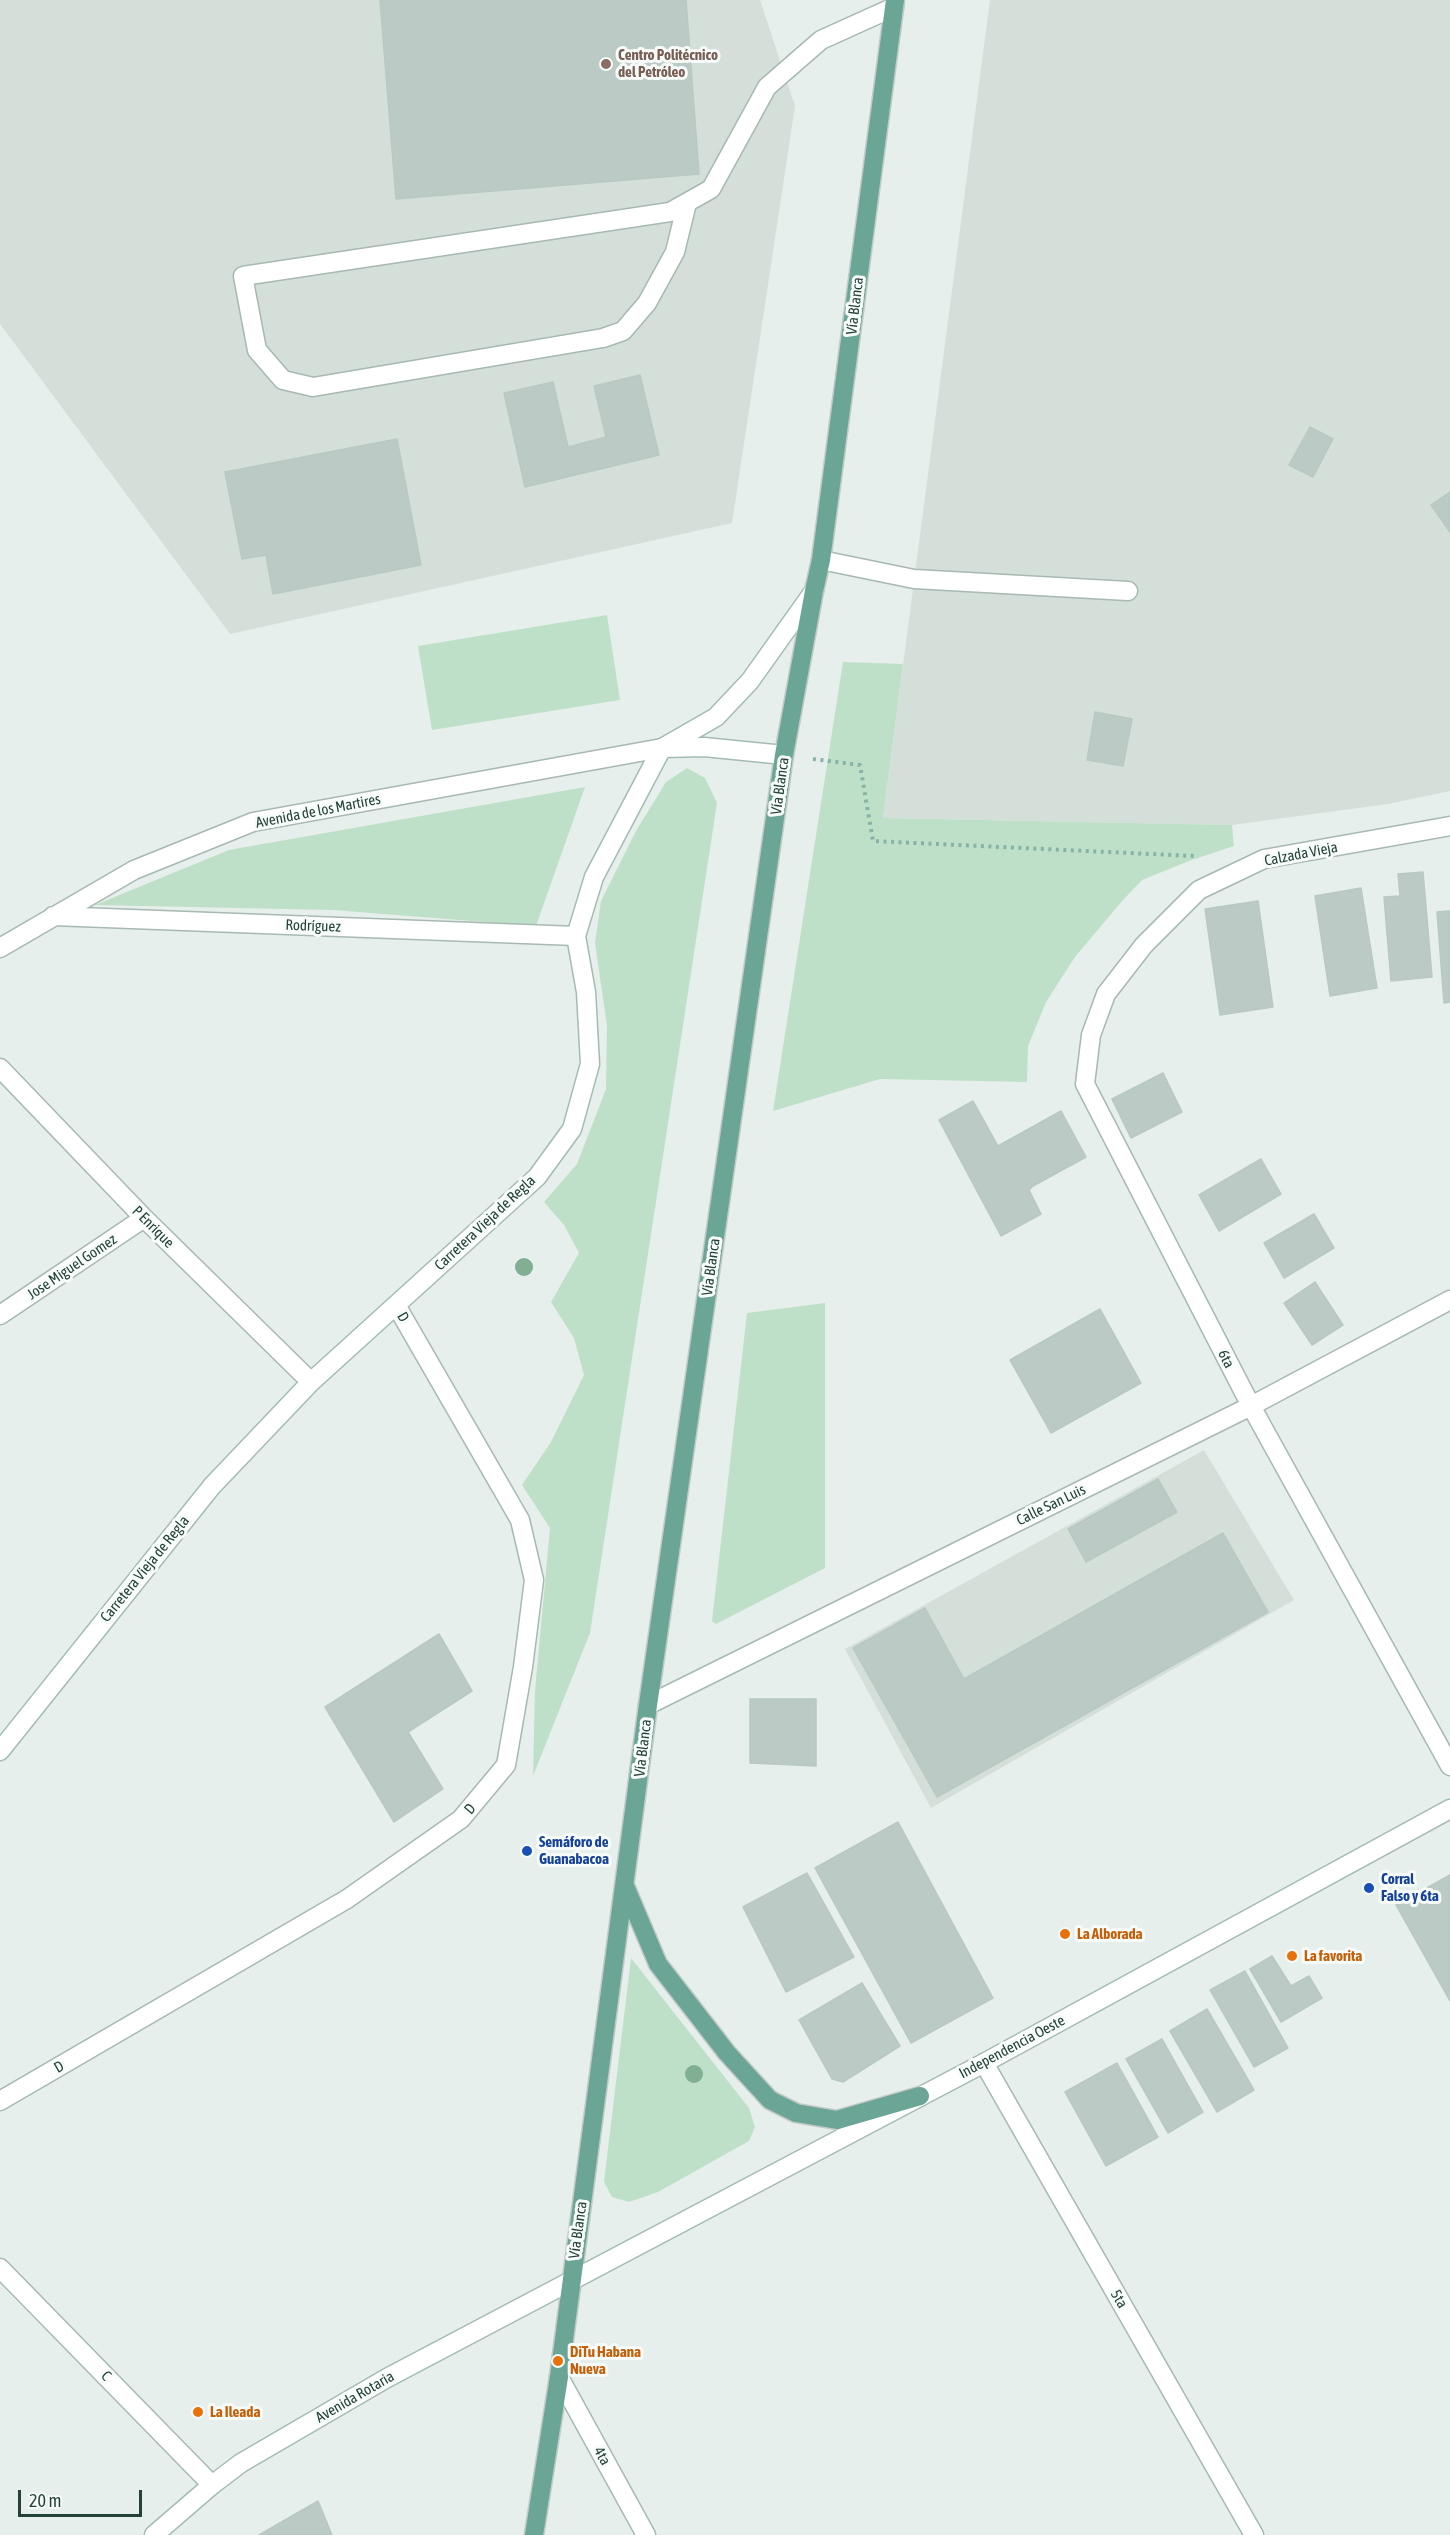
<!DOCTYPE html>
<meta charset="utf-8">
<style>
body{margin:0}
#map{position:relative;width:1450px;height:2535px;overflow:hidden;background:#e6efeb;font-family:"Asap Condensed",sans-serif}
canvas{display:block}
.scale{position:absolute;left:18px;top:2490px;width:124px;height:27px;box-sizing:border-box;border:3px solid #24423a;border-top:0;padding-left:8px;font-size:18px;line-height:21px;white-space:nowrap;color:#24423a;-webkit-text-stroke:4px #f7fbf9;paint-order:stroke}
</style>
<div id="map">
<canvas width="1450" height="2535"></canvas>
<div class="scale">20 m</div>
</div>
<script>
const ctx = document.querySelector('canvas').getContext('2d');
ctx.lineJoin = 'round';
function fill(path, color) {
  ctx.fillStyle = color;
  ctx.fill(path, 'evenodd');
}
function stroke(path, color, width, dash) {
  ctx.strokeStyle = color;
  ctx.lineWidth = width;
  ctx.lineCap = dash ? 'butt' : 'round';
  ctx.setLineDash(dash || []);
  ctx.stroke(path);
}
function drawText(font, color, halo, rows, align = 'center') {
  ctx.font = font + ' "Asap Condensed",sans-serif';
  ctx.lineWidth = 6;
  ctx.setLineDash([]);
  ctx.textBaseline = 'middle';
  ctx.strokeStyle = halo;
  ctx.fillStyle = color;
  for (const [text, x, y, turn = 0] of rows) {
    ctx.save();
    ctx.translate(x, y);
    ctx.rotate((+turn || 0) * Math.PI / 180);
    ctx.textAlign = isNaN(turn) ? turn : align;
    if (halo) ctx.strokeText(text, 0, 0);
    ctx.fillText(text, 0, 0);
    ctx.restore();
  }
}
fill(new Path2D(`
 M0 0H760L795 106 732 523 230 634 0 324Z
 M990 0H1450V791L1388 804 1232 825 883 818Z
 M1204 1450 1294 1600 931 1808 845 1649Z`), '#d4dfda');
fill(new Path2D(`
 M607 615 620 700 432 730 418 646Z
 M843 662 903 664 883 818 1232 825 1234 846 1189 861 1142 880 1123 900 1075 957 1046 1002 1028 1046 1027 1082 880 1079 773 1111Z
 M687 768 705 778 717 803 590 1633 533 1776 535 1691 550 1528 522 1485 551 1442 584 1375 574 1338 551 1302 579 1253 564 1225 544 1202 577 1164 606 1089 607 1026 595 943 601 901 636 831 666 782Z
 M585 787 536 926 333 910 95 905 229 850Z
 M825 1303V1568L716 1624 712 1621 747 1313Z
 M631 1958 749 2108 755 2127 749 2141 658 2192 629 2202 612 2197 604 2182Z`), '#bfe0c8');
const building = new Path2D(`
 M380 0H686L699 174 396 199Z
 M640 375 659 455 525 487 504 393 553 382 568 447 606 437 594 386Z
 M1310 427 1333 439 1313 477 1289 465Z
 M397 439 421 565 273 594 266 555 242 559 225 472Z
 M1450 492V532L1431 505Z
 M1095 712 1132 719 1123 766 1087 760Z
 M1423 872 1432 977 1391 981 1384 897 1400 896 1398 874Z
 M1361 888 1377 988 1330 996 1315 896Z
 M1258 901 1273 1007 1220 1015 1205 909Z
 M1450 911V1002L1444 1003 1437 912Z
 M1163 1073 1182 1112 1131 1138 1112 1099Z
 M973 1101 998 1146 1061 1111 1086 1157 1033 1186 1029 1190 1041 1214 1001 1236 939 1120Z
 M1261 1159 1281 1194 1219 1231 1199 1195Z
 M1314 1214 1334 1248 1284 1278 1264 1243Z
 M1315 1282 1343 1325 1312 1345 1284 1303Z
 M1100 1309 1141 1383 1051 1433 1010 1360Z
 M1158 1479 1177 1512 1086 1562 1068 1529Z
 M1223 1533 1268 1612 937 1797 853 1648 925 1608 964 1679Z
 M439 1634 472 1691 408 1732 443 1789 394 1822 325 1707Z
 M750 1699H816V1766L750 1763Z
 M898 1822 993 1998 911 2043 815 1868Z
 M807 1873 854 1957 786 1992 743 1907Z
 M1450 1875V2001L1396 1905Z
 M1272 1956 1291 1986 1309 1976 1322 1998 1281 2022 1250 1969Z
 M1245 1971 1288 2048 1254 2067 1210 1990Z
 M862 1983 900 2046 843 2082 832 2079 799 2020Z
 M1207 2009 1254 2090 1217 2112 1170 2031Z
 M1162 2039 1203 2112 1168 2133 1126 2059Z
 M1117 2063 1158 2137 1106 2166 1065 2092Z
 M318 2501 332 2535H259Z`);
fill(building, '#bbcac4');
stroke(building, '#b8c9c2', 1.5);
const lane = new Path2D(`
 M687 203 675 252 647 303 623 331 603 338 313 387 283 380 257 350 243 276 670 212 711 189 767 87 821 40 894 7
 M821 560 914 579 1128 591`);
const street = new Path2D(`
 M1450 826 1264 859 1199 890 1144 945 1106 994 1091 1035 1085 1084 1251 1406 1450 1766
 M53 916 576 936
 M0 948 134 870 253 822 662 748
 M0 1068 144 1218 311 1382
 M0 1315 144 1218
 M648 1705 1251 1406 1450 1300
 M984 2063 1254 2535
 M0 2101 347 1899 461 1819 506 1765 523 1667 534 1580 520 1520 396 1305
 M0 2268 212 2485
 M559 2377 646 2535`);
const secondary = new Path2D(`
 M663 748 704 747 784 755
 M0 1751 212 1486 311 1382 537 1177 572 1129 590 1064 586 992 576 936 594 877 662 748 716 717 750 681 814 591
 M154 2535 212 2485 241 2463 387 2378 984 2063 1450 1809`);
const primary = new Path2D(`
 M625 1886 658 1964 727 2053 770 2100 796 2113 837 2120 920 2096
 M534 2535 559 2377 648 1705 784 755 814 591 821 560 895 0`);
stroke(lane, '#a8b8b2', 21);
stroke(street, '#a8b8b2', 21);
stroke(secondary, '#a4bbb3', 21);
stroke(primary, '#c2cac8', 21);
stroke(new Path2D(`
 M813 759 860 765 873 841 1194 856`), '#86b3a5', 4, [3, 4.5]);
stroke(lane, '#fff', 18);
stroke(street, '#fff', 18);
stroke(secondary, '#fff', 18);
stroke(primary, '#6aa596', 18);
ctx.fillStyle = '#80af93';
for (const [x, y] of [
 [524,1267],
 [694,2074]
]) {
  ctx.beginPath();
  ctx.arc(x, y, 9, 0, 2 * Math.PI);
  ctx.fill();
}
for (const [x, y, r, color] of [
 [606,64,6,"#8d6e63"],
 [527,1851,6,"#1a4fb4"],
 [1369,1888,6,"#1a4fb4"],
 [1065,1934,6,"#e8710a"],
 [1292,1956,6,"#e8710a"],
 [558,2361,6,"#e8710a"],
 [198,2412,6,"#e8710a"]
]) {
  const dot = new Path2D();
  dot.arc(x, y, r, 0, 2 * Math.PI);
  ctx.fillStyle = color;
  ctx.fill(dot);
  stroke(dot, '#f7fbf9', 2);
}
drawText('bold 15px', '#785e54', '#f7fbf9', [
 ["Centro Politécnico",618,55],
 ["del Petróleo",618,72]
], 'left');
drawText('15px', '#24423a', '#f7fbf9', [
 ["Vía Blanca",855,306,-83],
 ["Vía Blanca",780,786,-82],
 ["Avenida de los Martires",318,811,-11],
 ["Calzada Vieja",1301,854,-11],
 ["Rodríguez",313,926,2],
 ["Carretera Vieja de Regla",485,1223,-43],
 ["P Enrique",153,1227,45],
 ["Jose Miguel Gomez",72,1267,-34],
 ["Vía Blanca",711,1267,-82],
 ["D",403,1317,60],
 ["6ta",1226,1359,63],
 ["Calle San Luis",1051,1505,-26],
 ["Carretera Vieja de Regla",145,1569,-51],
 ["Vía Blanca",643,1748,-83],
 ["D",470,1809,-50],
 ["Independencia Oeste",1012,2047,-28],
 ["D",59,2067,-30],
 ["Vía Blanca",578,2230,-82],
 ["5ta",1119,2299,60],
 ["C",106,2376,46],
 ["Avenida Rotaria",355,2397,-30],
 ["4ta",602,2456,61]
]);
drawText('bold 15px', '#164399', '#f7fbf9', [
 ["Semáforo de",539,1842],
 ["Guanabacoa",539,1859],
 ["Corral",1381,1879],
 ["Falso y 6ta",1381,1896]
], 'left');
drawText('bold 15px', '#c56008', '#f7fbf9', [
 ["La Alborada",1077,1934],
 ["La favorita",1304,1956],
 ["DiTu Habana",570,2352],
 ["Nueva",570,2369],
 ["La Ileada",210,2412]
], 'left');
</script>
